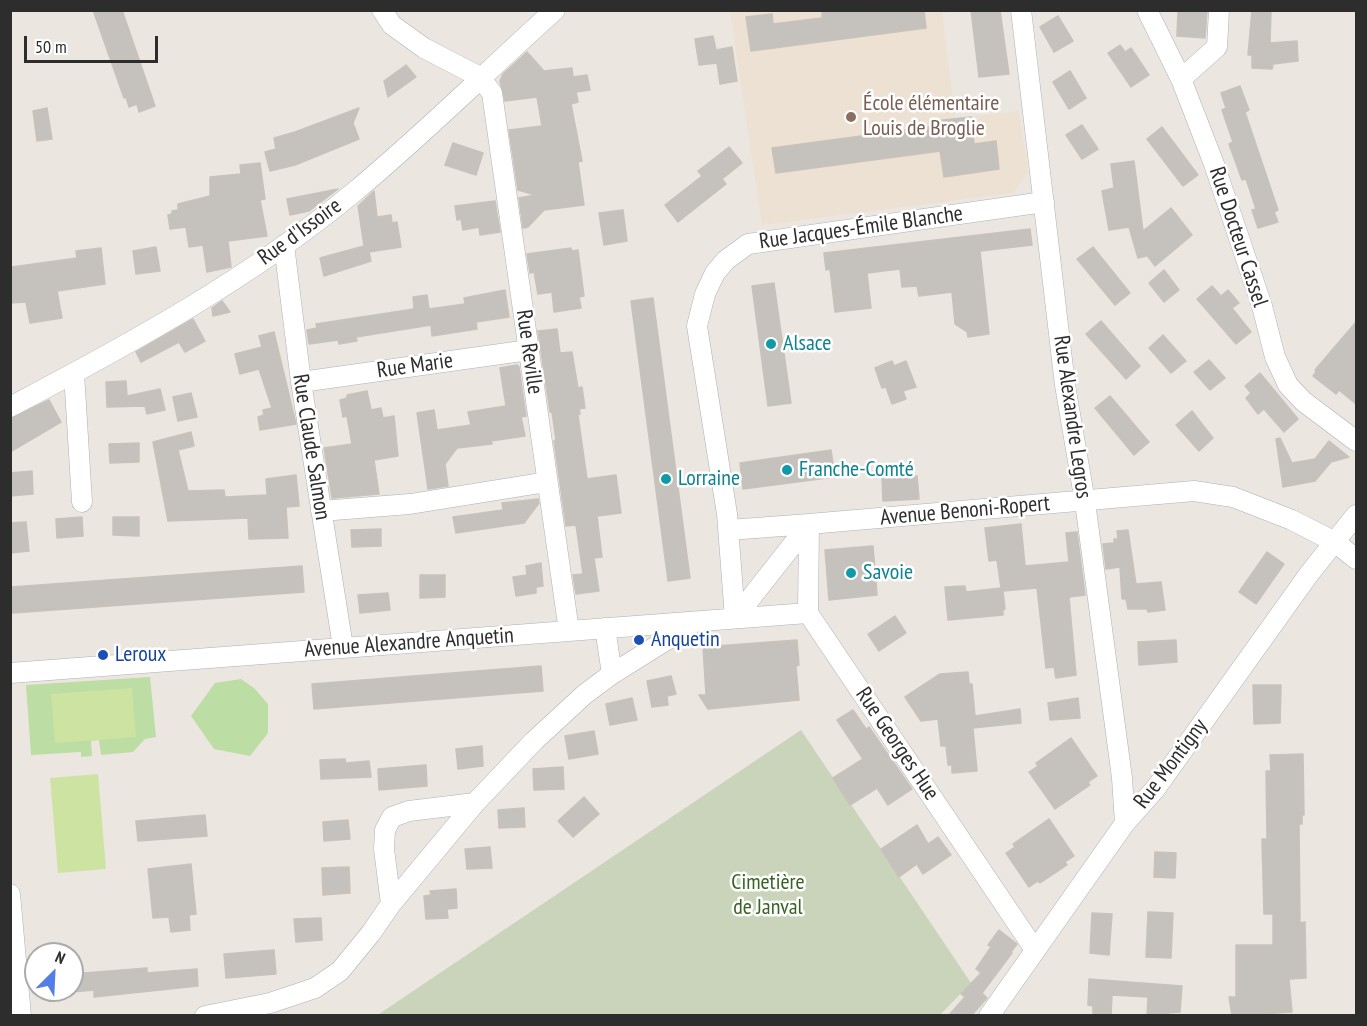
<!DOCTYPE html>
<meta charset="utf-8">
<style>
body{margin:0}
#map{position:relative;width:1367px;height:1026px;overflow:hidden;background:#ece6e1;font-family:"PT Sans Narrow",sans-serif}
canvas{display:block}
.frame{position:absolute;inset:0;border:12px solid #2d2d2d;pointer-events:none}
.north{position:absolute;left:24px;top:942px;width:60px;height:60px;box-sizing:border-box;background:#fff;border:2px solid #ababab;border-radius:50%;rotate:24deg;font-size:16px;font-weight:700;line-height:24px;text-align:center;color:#2d2d2d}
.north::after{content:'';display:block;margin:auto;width:21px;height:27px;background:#537de7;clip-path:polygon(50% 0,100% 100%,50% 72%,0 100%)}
.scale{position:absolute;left:24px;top:36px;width:134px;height:27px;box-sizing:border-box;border:3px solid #2d2d2d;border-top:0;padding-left:8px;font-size:18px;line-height:21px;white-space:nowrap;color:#2d2d2d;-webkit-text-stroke:4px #fff;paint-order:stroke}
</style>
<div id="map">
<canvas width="1367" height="1026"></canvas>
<div class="frame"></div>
<div class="north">N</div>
<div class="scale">50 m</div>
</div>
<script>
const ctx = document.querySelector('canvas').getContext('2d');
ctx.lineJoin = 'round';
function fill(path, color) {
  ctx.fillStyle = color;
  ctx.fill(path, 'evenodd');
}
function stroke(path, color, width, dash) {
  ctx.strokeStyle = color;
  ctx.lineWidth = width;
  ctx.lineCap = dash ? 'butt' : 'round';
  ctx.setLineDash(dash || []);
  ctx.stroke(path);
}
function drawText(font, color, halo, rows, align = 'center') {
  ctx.font = font + ' "PT Sans Narrow",sans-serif';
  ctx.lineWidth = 5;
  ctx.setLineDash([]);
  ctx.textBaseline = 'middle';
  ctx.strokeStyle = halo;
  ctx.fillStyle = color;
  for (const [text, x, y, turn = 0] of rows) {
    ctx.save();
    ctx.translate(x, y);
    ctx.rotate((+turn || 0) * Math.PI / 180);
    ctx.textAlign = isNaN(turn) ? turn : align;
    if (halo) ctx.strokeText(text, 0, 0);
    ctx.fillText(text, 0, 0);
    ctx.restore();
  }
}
fill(new Path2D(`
 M730 11H962L942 13 955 118 1019 111 1028 173 1013 193 762 225Z`), '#ece1d2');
fill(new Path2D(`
 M150 677 156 737 145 739 133 752 101 755 99 740 91 741 92 756 81 757V752L31 755 26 685Z
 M241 679 254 688 268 704V733L250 756 214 749 191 716 215 683Z`), '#bcdda3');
fill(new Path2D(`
 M801 730 971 983 940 1015 376 1016Z`), '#c9d4ba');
fill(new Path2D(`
 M132 688 136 737 55 743 51 694Z
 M98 774 106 869 58 873 50 778Z`), '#cde3a1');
const building = new Path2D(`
 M93 10H122L155 106 139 112 137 104 129 107 126 97 124 98Z
 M822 10H864V12L924 10 926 28 751 51 746 17 772 14 773 24 822 18Z
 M971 10H1000L1009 74 979 77Z
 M1178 10H1207L1205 38 1177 36Z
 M1252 10H1271L1270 43 1297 41 1298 61 1273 64 1272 69 1252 68V55H1248Z
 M1058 16 1073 41 1054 52 1040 27Z
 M713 36 716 50 732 47 737 81 720 84 717 63 699 65 695 39Z
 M1120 45 1125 52 1131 48 1149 75 1131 87 1108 53Z
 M527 52 544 71 572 68 573 77 587 75 590 90 576 92 578 102 571 104 582 161 578 162 584 205 544 210 528 227 523 228 519 198 535 195 518 190 509 130 542 126 537 97 505 101 500 81 503 74Z
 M406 65 416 77 388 97 384 81Z
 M1070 71 1086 98 1069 109 1053 82Z
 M1240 86 1249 110 1245 112 1278 210 1274 212 1278 222 1258 228 1252 210 1256 209 1246 179 1242 180 1229 144 1233 142 1222 110 1226 108 1221 93Z
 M47 108 52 139 37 141 33 111Z
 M359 108 353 123 359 139 295 165 270 171 265 152 276 149 274 138 295 132Z
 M971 117 974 144 996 141 999 169 944 177 940 151 776 173 772 148 936 126 935 121Z
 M1082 125 1098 149 1082 159 1066 135Z
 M1162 127 1198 175 1183 186 1147 139Z
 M453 143 483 153 476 175 445 165Z
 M729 147 742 163 722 179 726 184 678 222 665 205 702 176 698 171Z
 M1134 161 1143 231 1171 208 1192 235 1155 266 1146 254V256L1138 258 1129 227 1109 230 1102 191 1114 188 1111 164Z
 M260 163 265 199 260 200 267 236 228 241 231 267 207 272 203 245 189 247 186 227 170 229 168 215 172 214V211L178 210V204L210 196V177L241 174 240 165Z
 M338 189 309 211 290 215 287 199Z
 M374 191 377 217 391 215 392 223 397 222 401 247 369 252 371 261 324 276 320 258 364 246 358 206Z
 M495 201 500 232 480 235 479 227 463 230 461 219 457 220 455 206Z
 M623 210 627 241 604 245 599 213Z
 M1030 229 1032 245 980 251 989 334 968 337 967 332 955 324 952 292 919 296 917 286 902 287 900 269 867 273 871 308 835 312 830 269 826 270 824 253Z
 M156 247 160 271 136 274 133 251Z
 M1093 247 1130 293 1115 305 1077 259Z
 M101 248 105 284 57 291 62 318 30 323 26 302 10 303V270H13L12 267 77 258 76 251Z
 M571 248 572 251 578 250 584 296 579 297 581 308 554 312 552 292 538 294 534 272 530 273 527 254Z
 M1164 270 1179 290 1164 302 1149 283Z
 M774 283 791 403 768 406 752 286Z
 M1212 286 1221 296 1228 290 1239 303 1232 308 1251 332 1236 344 1197 299Z
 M505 290 509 317 476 322 477 329 432 336 431 325 356 337 357 341 339 344 338 340 309 344 307 330 317 328 316 324 414 309 413 297 427 295 429 309 465 304 464 298Z
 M653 298 690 578 668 581 631 301Z
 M222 301 230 312 213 316 212 308Z
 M193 319 205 341 185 352 179 342 141 362 136 352Z
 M1101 321 1140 366 1126 379 1086 334Z
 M1356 322V404L1339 390 1336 394 1313 376 1316 372 1315 370Z
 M557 329 560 353 572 352 578 388 582 387 585 408 579 409 580 414 578 415 587 479 616 475 621 513 597 516 602 557 594 558 599 591 576 594 573 575 583 574 576 525 566 526 554 441 556 440 552 412H550L538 331Z
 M274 332 296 424 260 430 258 417 264 415 263 410 272 408 259 369 240 374 235 354 262 347 259 336Z
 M1163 335 1186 361 1171 373 1149 348Z
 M1209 360 1225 378 1210 390 1194 372Z
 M892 361 894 366 906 361 916 387 903 391 906 399 892 404 886 387 882 388 875 368Z
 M517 365 519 367 526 416 521 417 525 436 491 441 492 444 457 448 445 464 448 486 428 489 417 413 434 410 437 430 471 425 468 412 506 406 500 368Z
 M1260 373 1298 419 1284 432 1264 409 1258 414 1246 398 1251 393 1245 386Z
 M126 381 127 396 160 389 165 410 147 414 145 406 107 407 106 382Z
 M367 391 371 410 381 408 383 418 394 416 398 456 374 460 379 494 332 498 324 448 352 444 347 416 343 417 340 400 347 398V395Z
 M191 393 197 417 178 421 173 397Z
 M1110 396 1149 442 1134 455 1095 408Z
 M49 400 61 422 10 452V419Z
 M1192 411 1213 438 1199 451 1176 425Z
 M191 432 194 446 178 450 188 491 224 490 225 497 267 495 266 479 296 475 299 506 286 507 288 538 249 539 248 518 168 521 153 442Z
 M1280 438 1292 463 1315 459 1329 441 1349 457 1331 462 1315 481 1283 487 1276 439Z
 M139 443V462L110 463 109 444Z
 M831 450 835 477 743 489 740 463Z
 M32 471 33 494 10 496V473Z
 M917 476 919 499 883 501 882 478Z
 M538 499 539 503 524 523 456 533 453 517 503 510 502 503Z
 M82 517 83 536 57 538 56 519Z
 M113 517H139V536L113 535Z
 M26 522 29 551 10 553V523Z
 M1021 524 1025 566 1069 562 1066 533 1077 532 1085 595 1069 597 1076 675 1056 678 1054 667 1046 668 1037 588 1003 591 1005 609 1003 610V615L948 620 945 587 965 586 966 592 1001 588 997 560 989 561 985 528Z
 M381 529V546L352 547 351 530Z
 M1128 530 1136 584 1161 582 1165 610 1148 612 1147 609H1128L1126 599H1122L1120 567 1106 569 1103 544 1114 543V539H1118L1117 531Z
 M873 546 877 595 829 600 825 550Z
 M1267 552 1284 564 1256 604 1239 592Z
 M541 563 543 586 536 587V593L516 596 513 577 527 575 526 566Z
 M302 566 304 592 12 613 11 587Z
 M420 575H445V597L420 598Z
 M388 593 390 610 360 613 358 595Z
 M895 616 906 633 879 651 868 634Z
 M797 640 799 665 796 666 799 700 708 709 699 695H706L703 647Z
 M1176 640 1177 662 1139 665 1138 642Z
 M541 666 543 691 314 709 312 684Z
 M968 672 969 684H972L975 716 1020 709 1021 723 973 728 977 771 952 773V765H948L946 746H941L938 719 921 721 905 697 940 674Z
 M671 676 676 694 667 696 668 705 652 707 647 681Z
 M1253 685H1281L1280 723 1254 724Z
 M632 698 637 720 610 725 606 704Z
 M1078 698 1080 718 1050 720 1048 703Z
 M853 710 866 729 869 727 912 789 888 805 877 788 850 805 833 778 863 759 837 720Z
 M594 731 598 754 569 759 565 736Z
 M1071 738 1097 776 1088 782 1090 785 1055 809 1029 772 1038 766 1036 763Z
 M482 746 483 766 458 769 456 749Z
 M1303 754 1304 815H1302V824H1299L1300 923 1305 922 1306 978 1289 979 1292 1012 1232 1016 1229 997H1236V945H1273V914H1264L1262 839H1267L1266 771H1271L1270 755Z
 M345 759 346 763 369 761 371 777 321 779 320 760Z
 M426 765 427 786 379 790 378 769Z
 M563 767 564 789 534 790 533 769Z
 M584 797 599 814 573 837 558 821Z
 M524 808 525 827 499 828 498 810Z
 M205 815 207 836 138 841 136 821Z
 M1049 819 1074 856 1065 862 1067 865 1040 883 1038 881 1029 887 1006 853 1015 847 1013 844Z
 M348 820 350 839 324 841 323 822Z
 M917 825 928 844 938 837 951 855 923 874 917 864 899 877 881 849Z
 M490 847 492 868 467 869 465 849Z
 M1155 852 1176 853 1175 878 1154 877Z
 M191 864 196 914 189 915 190 930 171 932 169 917 153 918 148 869Z
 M349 867 350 893 323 895 322 868Z
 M456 889 457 908 447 909 448 918 426 919 424 896 431 895 430 891Z
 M1148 912 1173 913 1171 958 1146 957Z
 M1092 913 1112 914 1109 955 1090 953Z
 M321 918 322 940 296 942 294 919Z
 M999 930 1017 944 1011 952 1012 953 982 993 987 998 971 1016H948L965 997 961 994 981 973 976 969 991 947 988 945Z
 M274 950 276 974 226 978 224 954Z
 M147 968V973L197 969 198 986 94 997V990L72 992V974Z
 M1089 979 1182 986 1180 1012 1168 1013V1016H1147L1148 997 1112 995 1111 1016 1093 1015V1006L1088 1005Z`);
fill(building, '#c5c1bc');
stroke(building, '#c8c2ba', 1.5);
const street = new Path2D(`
 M382 10 392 25 424 48 480 77 492 93 569 631
 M1021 10 1065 385 1085 502 1122 778 1125 823
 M1147 10 1181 79 1214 164 1262 306 1275 357 1288 385 1303 401 1356 441
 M1181 79 1217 47 1219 10
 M284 245 301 382 343 647
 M74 373 82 502
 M301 382 529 350
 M10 407C130 344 249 279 353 193 423 135 487 71 555 10
 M321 511 410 504 547 482
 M729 530 809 524 808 613 1035 950
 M735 618 727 514 697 326 705 294 715 273 726 260 748 244 1044 202
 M735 618 809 524 1194 491 1233 497 1292 520 1335 542 1356 559
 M605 628 612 674
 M10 673 808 613
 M10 894 21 1016
 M391 904 384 849 385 830 392 817 409 811 475 803
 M205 1016 270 1003 315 988 340 971 371 933 391 904 475 803 534 741 585 694 612 674 692 624
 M989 1016 1125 823 1156 788 1309 574 1356 515`);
stroke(street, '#adb0b7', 21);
stroke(street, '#fff', 20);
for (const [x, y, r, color] of [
 [851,117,6,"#8d6e63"],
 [771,344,6,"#0f9aa8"],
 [787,470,6,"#0f9aa8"],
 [666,479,6,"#0f9aa8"],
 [851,573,6,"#0f9aa8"],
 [639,640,6,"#1a4fb4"],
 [103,655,6,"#1a4fb4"]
]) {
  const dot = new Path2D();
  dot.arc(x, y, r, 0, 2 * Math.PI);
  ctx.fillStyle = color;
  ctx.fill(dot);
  stroke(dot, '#fff', 2);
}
drawText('22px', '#785e54', '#fff', [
 ["École élémentaire",863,104],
 ["Louis de Broglie",863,129]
], 'left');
drawText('22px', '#2d2d2d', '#fff', [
 ["Rue Jacques-Émile Blanche",861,228,-8],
 ["Rue d'Issoire",300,232,-36],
 ["Rue Docteur Cassel",1238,237,72],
 ["Rue Reville",529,352,82],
 ["Rue Marie",415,366,-8],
 ["Rue Alexandre Legros",1072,417,82],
 ["Rue Claude Salmon",311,447,81],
 ["Avenue Benoni-Ropert",965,511,-5],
 ["Avenue Alexandre Anquetin",409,643,-4],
 ["Rue Georges Hue",897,744,56],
 ["Rue Montigny",1171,764,-53]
]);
drawText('22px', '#0d838f', '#fff', [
 ["Alsace",783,344],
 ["Franche-Comté",799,470],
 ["Lorraine",678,479],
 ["Savoie",863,573]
], 'left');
drawText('22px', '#164399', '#fff', [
 ["Anquetin",651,640],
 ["Leroux",115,655]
], 'left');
drawText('22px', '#376323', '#fff', [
 ["Cimetière",768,883],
 ["de Janval",768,908]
]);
</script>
